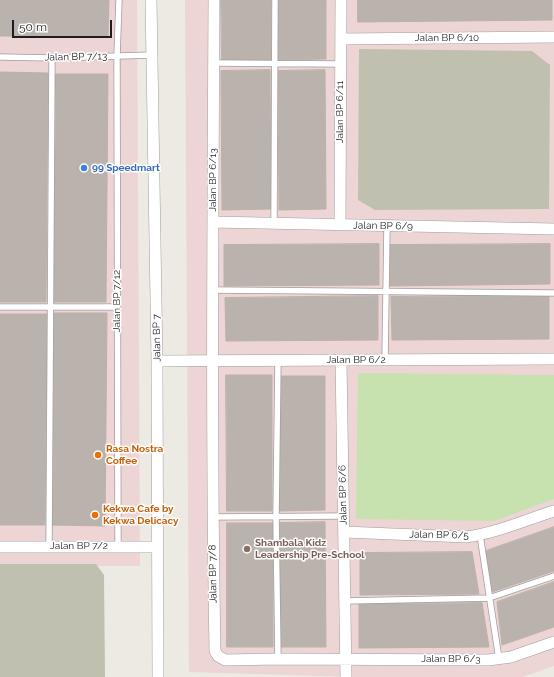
<!DOCTYPE html>
<style>
body{margin:0}
#map{position:relative;width:554px;height:677px;overflow:hidden;background:#edeae3;font-family:Raleway,sans-serif}
canvas{display:block}
.scale{position:absolute;left:12px;top:20px;width:100px;height:18px;box-sizing:border-box;border:2px solid #1d1d1d;border-top:0;padding-left:5px;font-size:12px;line-height:14px;white-space:nowrap;color:#1d1d1d;-webkit-text-stroke:3px #fff;paint-order:stroke}
</style>
<div id="map">
<canvas width="554" height="677"></canvas>
<div class="scale">50 m</div>
</div>
<script>
const ctx = document.querySelector('canvas').getContext('2d');
ctx.lineJoin = 'round';
function fill(path, color) {
  ctx.fillStyle = color;
  ctx.fill(path, 'evenodd');
}
function stroke(path, color, width, dash) {
  ctx.strokeStyle = color;
  ctx.lineWidth = width;
  ctx.lineCap = dash ? 'butt' : 'round';
  ctx.setLineDash(dash || []);
  ctx.stroke(path);
}
function drawText(font, color, halo, rows, align = 'center') {
  ctx.font = font + ' Raleway,sans-serif';
  ctx.lineWidth = 3;
  ctx.setLineDash([]);
  ctx.textBaseline = 'middle';
  ctx.strokeStyle = halo;
  ctx.fillStyle = color;
  for (const [text, x, y, turn = 0] of rows) {
    ctx.save();
    ctx.translate(x, y);
    ctx.rotate((+turn || 0) * Math.PI / 180);
    ctx.textAlign = isNaN(turn) ? turn : align;
    if (halo) ctx.strokeText(text, 0, 0);
    ctx.fillText(text, 0, 0);
    ctx.restore();
  }
}
fill(new Path2D(`
 M0 0H137L140 566H0Z
 M185 0H554V666L522 677H354L189 672Z`), '#ecd5d4');
fill(new Path2D(`
 M359 49 532 51 550 65 549 209 375 210 358 200Z
 M0 564H96L104 575 105 677H0Z`), '#c0c0b0');
fill(new Path2D(`
 M358 373 554 375V499L494 521 356 519Z`), '#c7e2ae');
const building = new Path2D(`
 M0 0H109L108 37 0 36Z
 M221 0H271V60H222Z
 M277 0H326V59L278 60Z
 M358 0H552V20L358 22Z
 M270 70 271 209 222 210 221 71Z
 M325 70 326 209 279 210 278 71Z
 M0 72 48 73 46 302H0Z
 M56 74H108L106 302H53Z
 M379 244V285L224 286V245Z
 M550 244V284L390 286V245Z
 M549 295V339L392 340 391 297Z
 M378 296V340L226 341 225 298Z
 M54 313H107L105 526 52 525Z
 M0 314H47L45 525H0Z
 M226 375H272V511H227Z
 M280 376H325V510L280 511Z
 M325 522 326 647H280V523Z
 M227 523H273V647H227Z
 M554 527V571L492 592 486 551Z
 M472 552 479 594 360 595V553Z
 M554 582V627L502 645 497 602Z
 M482 603 489 647 359 648V604Z`);
fill(building, '#bab3ad');
stroke(building, '#bdb1a7', 1);
const service = new Path2D(`
 M0 57 52 58 152 55
 M213 63 340 64
 M274 223 275 0
 M212 290 554 293
 M0 307H117
 M278 360 276 516 278 659
 M385 360 387 226
 M213 517 343 516
 M480 535 499 659
 M49 546 52 58
 M118 546 117 56 119 0
 M345 601 489 598 554 576`);
const minor = new Path2D(`
 M151 0 157 361 158 677
 M214 0C213 217 211 434 215 651L218 656 225 660 278 659 488 660 511 657 554 642
 M341 39 554 37
 M213 222 554 229
 M340 225 341 0
 M341 360 346 677
 M157 361 554 359
 M344 532 466 537C497 533 525 520 554 511
 M0 547H157`);
stroke(service, '#9e9e9e', 7);
stroke(minor, '#9e9e9e', 12);
stroke(service, '#fff', 5.5);
stroke(minor, '#fff', 11);
for (const [x, y, r, color] of [
 [84,168,4,"#3f7fe0"],
 [98,455,4,"#e8710a"],
 [95,515,4,"#e8710a"],
 [247,549,4,"#8d6e63"]
]) {
  const dot = new Path2D();
  dot.arc(x, y, r, 0, 2 * Math.PI);
  ctx.fillStyle = color;
  ctx.fill(dot);
  stroke(dot, '#fff', 1.5);
}
drawText('10px', '#1d1d1d', '#fff', [
 ["Jalan BP 6/10",447,38],
 ["Jalan BP 7/13",76,57,-1],
 ["Jalan BP 6/11",340,112,-90],
 ["Jalan BP 6/13",213,180,-90],
 ["Jalan BP 6/9",383,226,1],
 ["Jalan BP 7/12",117,301,-90],
 ["Jalan BP 7",157,338,-91],
 ["Jalan BP 6/2",356,360],
 ["Jalan BP 6/6",343,495,-91],
 ["Jalan BP 6/5",439,535,1],
 ["Jalan BP 7/2",79,546],
 ["Jalan BP 7/8",213,574,-91],
 ["Jalan BP 6/3",451,659]
]);
drawText('bold 10px', '#366cbe', '#fff', [
 ["99 Speedmart",92,168]
], 'left');
drawText('bold 10px', '#c56008', '#fff', [
 ["Rasa Nostra",106,449],
 ["Coffee",106,461],
 ["Kekwa Cafe by",103,509],
 ["Kekwa Delicacy",103,521]
], 'left');
drawText('bold 10px', '#785e54', '#fff', [
 ["Shambala Kidz",255,543],
 ["Leadership Pre-School",255,555]
], 'left');
</script>
